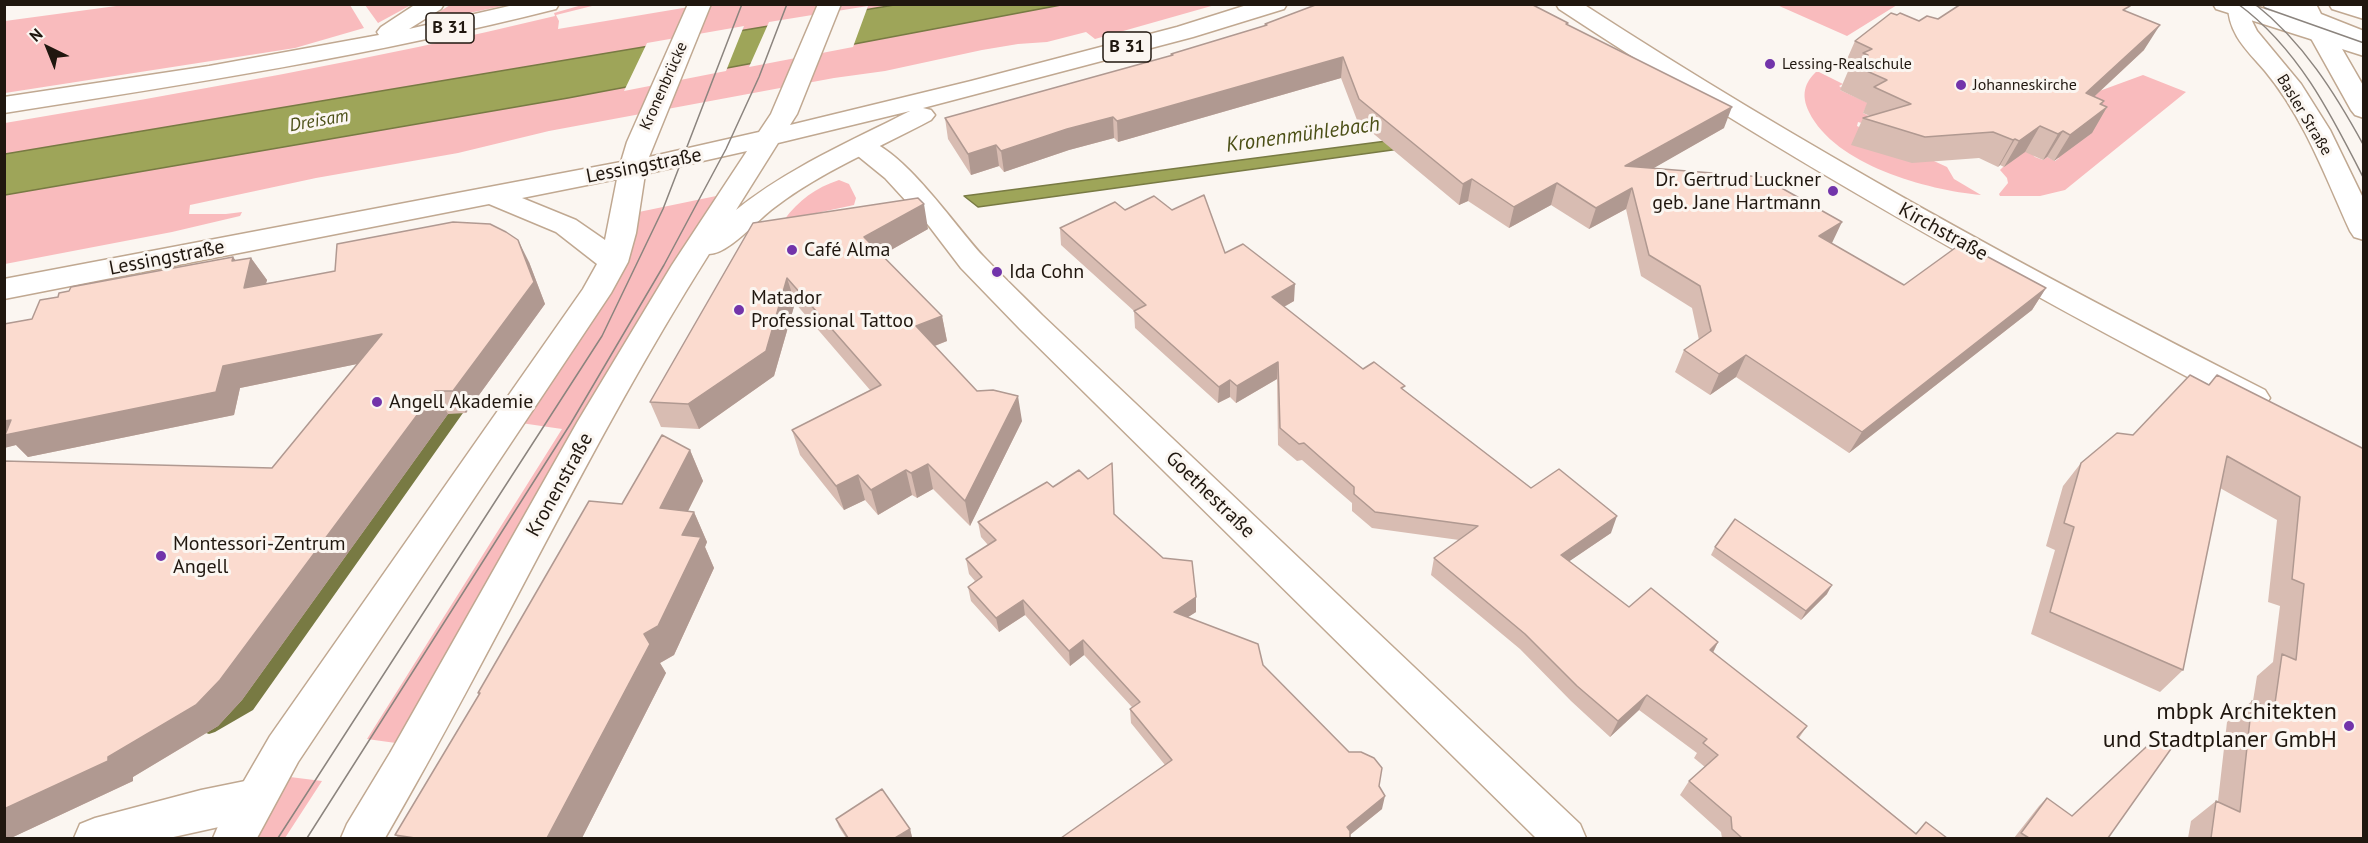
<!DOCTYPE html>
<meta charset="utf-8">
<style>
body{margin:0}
#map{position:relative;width:2368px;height:843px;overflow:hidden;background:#fbf6f1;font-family:"PT Sans",sans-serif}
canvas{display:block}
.frame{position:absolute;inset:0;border:6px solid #20170f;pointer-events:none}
.north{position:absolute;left:18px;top:18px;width:60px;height:60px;-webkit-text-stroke:4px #fbf6f1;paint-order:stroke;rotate:317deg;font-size:16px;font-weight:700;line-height:24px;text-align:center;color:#20170f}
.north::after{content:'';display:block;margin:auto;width:21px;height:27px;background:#20170f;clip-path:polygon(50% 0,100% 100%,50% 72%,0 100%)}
</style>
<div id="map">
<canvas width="2368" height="843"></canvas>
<div class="frame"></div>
<div class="north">N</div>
</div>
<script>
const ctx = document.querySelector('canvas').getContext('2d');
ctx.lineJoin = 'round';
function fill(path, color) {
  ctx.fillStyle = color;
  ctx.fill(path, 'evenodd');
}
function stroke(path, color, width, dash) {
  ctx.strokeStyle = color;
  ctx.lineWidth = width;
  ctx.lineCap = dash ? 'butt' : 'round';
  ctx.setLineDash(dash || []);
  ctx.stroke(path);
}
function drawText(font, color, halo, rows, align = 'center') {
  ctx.font = font + ' "PT Sans",sans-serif';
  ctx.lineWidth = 6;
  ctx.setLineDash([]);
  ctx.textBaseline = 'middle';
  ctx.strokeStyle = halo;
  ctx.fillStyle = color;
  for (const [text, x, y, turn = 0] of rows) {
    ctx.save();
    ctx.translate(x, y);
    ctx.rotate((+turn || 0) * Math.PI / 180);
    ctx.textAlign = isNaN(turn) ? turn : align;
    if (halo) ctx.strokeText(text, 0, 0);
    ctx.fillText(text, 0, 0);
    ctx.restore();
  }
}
fill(new Path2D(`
 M131 4 350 5 364 28 295 48 5 93V21Z
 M365 5H411L378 23Z
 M450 5V4L507 5 441 19 436 18V14Z
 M582 5H596L556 15 559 21 558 29 701 5H894L5 154V123C189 92 373 60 555 16L554 13Z
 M1061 5H1215L1095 39 1086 32 1047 42 1018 44 982 50 885 71 834 78 549 131 458 153 316 178 190 205 189 214H226L242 212 240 216 172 232 5 264V195L568 98Z
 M1777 5H1897L1847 36Z
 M1817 71 1843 84 1839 86 1842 88 1840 90 1868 103 1863 113 1869 116 1865 124 1858 122 1857 126 1947 167 1954 179 1981 195C1927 190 1835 165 1809 112 1801 95 1804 83 1817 71Z
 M2143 75 2186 92 2065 190 2040 196H2000L1999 194 2008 183 2007 178 2000 170 2024 146 2035 157 2043 160 2047 157 2055 161 2059 158 2053 155 2064 104Z
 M839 180 849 184 856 198 854 205 784 220C799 200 815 188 839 180Z
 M721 195 403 744 367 739 562 429 521 423 634 213Z
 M282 776 322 781 285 838H249Z`), '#f9bbbd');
const water = new Path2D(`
 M894 5H1061L568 98 5 195V154Z
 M1448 133 1494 136 978 207 964 196Z`);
fill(water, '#9ea559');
stroke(water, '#787a43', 1.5);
fill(new Path2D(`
 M868 6 853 47 749 67 769 22Z
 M744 26 726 71 624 91 647 43Z`), '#fbf6f1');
fill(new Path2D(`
 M465 394 470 395 472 399 470 403 253 710 215 732 209 734 203 732 200 726 203 720 241 698 460 395Z`), '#787a43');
const minor = new Path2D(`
 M1556 4H1583C1803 147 2032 272 2265 390L2270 398 2265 406 2254 410 2243 406C2008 284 1779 154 1559 9Z
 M2228 4H2252V21L2257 31 2301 84 2330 130 2364 200V240L2354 237 2350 231C2325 176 2304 118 2265 71 2247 50 2228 34 2228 4Z
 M2263 4H2316L2321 14 2364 31V46L2334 35 2364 87V118L2355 115 2351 110 2303 24 2266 9Z
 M862 138C903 148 954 225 983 256 1002 276 1022 295 1042 315L1580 824 1586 838H1536L1020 329 961 268 929 226 885 178 853 152 849 146 853 140Z
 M255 779 270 785 276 799 270 813 255 819 169 838H74L80 824 95 818 201 790Z`);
const major = new Path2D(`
 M688 4H711L649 157 759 132 771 114 818 4H841L797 114 790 125 971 81 1177 27 1250 4H1287L1284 9 1193 37 923 108 931 110 935 115 931 120C879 148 822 171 775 207 758 219 729 254 709 254 590 442 497 646 385 838H341L347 824 390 753 578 421 672 265 747 151 645 174 636 233 628 262 611 293 298 762 257 838H213L219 824 270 736 583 289 597 264 556 232 489 204 4 299V279L621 162 627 142ZM910 111C851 141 788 168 736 210L778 143ZM617 179 605 240 576 220 522 198Z
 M2213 4H2249L2364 41V56L2216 9Z
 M2329 4H2364V19L2332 9Z`);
const highway = new Path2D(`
 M416 4H444L441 9 409 29 518 4H559L556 9C374 55 190 84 4 113V97L209 66 379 35 377 32 381 27Z`);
stroke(minor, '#c0a891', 3);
stroke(major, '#c0a891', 3);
stroke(highway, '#c0a891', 3);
fill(minor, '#fff');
fill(major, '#fff');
fill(highway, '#fff');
stroke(new Path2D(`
 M2238 4C2298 48 2331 114 2364 179
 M2255 4C2303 42 2335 93 2364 146
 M2265 8 2364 43
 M278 838 602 336 663 209 742 4
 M307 838 571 423 664 265 726 149 759 77 787 4`), '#8b847e', 1.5);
fill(new Path2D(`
 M2127 12 2144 50 2094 97 2104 101 2101 105 2107 107 2092 133 2054 161 2047 157 2043 160 2025 152 2004 167 2000 165 1998 167 1979 158 1912 163 1851 145 1863 118 1870 116 1863 113 1867 103 1840 90 1849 69 1844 66 1855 41 1897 15 1919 21 1938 19Z
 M1568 23V25L1724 128 1653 168 1831 243 1904 285 2046 288 2032 310 1849 453 1736 377 1710 395 1675 372 1684 350 1699 340 1692 308 1641 276 1626 209 1589 229 1551 205 1509 228 1468 201 1459 205 1357 120 1341 78 1118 142 1114 138 1069 150 1004 172 999 166 971 175 948 139 945 118 1171 56V54L1265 26V24Z
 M1125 210 1225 253 1294 301 1284 307 1363 369 1404 390 1531 488 1611 533 1569 561 1629 607 1718 642 1713 653 1807 726 1799 738 1916 833 1926 822 1947 838H1722L1721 832 1680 795 1689 781 1705 767 1694 758 1697 753 1639 710 1610 737 1571 701 1520 649 1431 575 1434 558 1459 540 1372 528 1352 511V503L1302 460 1297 461 1278 445 1277 379 1236 403 1230 397 1218 403 1135 328 1134 311 1061 245 1060 228Z
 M753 223 928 229 882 255 942 316 947 341 935 346 977 391 1022 421 970 526 933 489 917 498 912 495 878 515 865 500 844 510 800 455 792 430 870 390 795 303 774 376 699 429 661 427 650 402Z
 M233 257 236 261 251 258 267 280 266 283 529 262 545 304 466 413 448 414 242 700 218 726 133 777V781L11 838H4L272 468 357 364 240 388 234 415 28 457 16 445 4 448V324L32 319 58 297 69 291Z
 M2217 375 2364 449V838H2188L2191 821 2216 801H2218L2227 722 2252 701H2253L2257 676 2273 662 2280 606 2268 602 2277 520 2220 488 2183 670 2160 692 2031 634 2055 550 2046 546 2063 486 2081 463 2133 435 2209 384Z
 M690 450 703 481 688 511 694 512 707 542 705 547 714 568 674 655 660 663 666 673 582 838H399L395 835 480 694 478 693 622 504Z
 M1115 514 1196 612 1188 617 1263 665 1379 786 1382 809 1350 835 1165 765 1131 723 1130 709 1132 707 1084 655 1070 666 1025 615 999 632 971 601 968 587 975 581 969 574 966 559 988 545 981 537 978 522Z
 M1715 547 1827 594 1801 620 1711 555Z
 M2047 798 2072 816 2108 838H2014L2039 806Z
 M836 819 910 829 912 837 909 838H846L839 827Z`), '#d8bcb2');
fill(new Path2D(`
 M2160 25 2144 50 2070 119 2086 93Z
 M1343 57 1341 78 1118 142 1117 121Z
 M2104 101 2094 117 2107 107 2092 133 2054 161 2070 135Z
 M1732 107 1724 128 1619 188 1625 166Z
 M1113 117 1114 138 1069 150 1004 172 1001 151 1067 129Z
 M2040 126 2025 152 2004 167 2019 141Z
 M2063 131 2047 157 2043 160 2058 134Z
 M2015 139 2000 165 1998 167 2013 140Z
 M996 145 999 166 971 175 968 154Z
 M1472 179 1468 201 1459 205 1463 184Z
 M1557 183 1551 205 1509 228 1514 207Z
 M1632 188 1626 209 1589 229 1596 208Z
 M924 204 928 229 870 262 864 237Z
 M1842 222 1832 243 1809 258 1819 236Z
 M518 240 529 262 545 304 466 413 453 391Z
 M233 257 247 276 251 258 267 280 259 310 244 288 232 261Z
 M787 278 795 303 774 376 699 429 688 404Z
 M1295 284 1294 301 1271 314 1272 297Z
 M2046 288 2032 310 1849 453 1862 432Z
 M942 316 947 341 921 351 916 326Z
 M382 334 396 356 240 388 234 415 28 457 16 445 4 448V421L223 366Z
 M1746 355 1736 377 1710 395 1719 374Z
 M1278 362 1277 379 1236 403 1237 386Z
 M1230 380V397L1218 403 1219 387Z
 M435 391 448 414 242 700 218 726 133 777V781L11 838H4V809Z
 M1018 396 1022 421 970 526 965 501Z
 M690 450 703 481 674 539 660 508Z
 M928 464 933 489 917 498 911 473Z
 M906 470 912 495 878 515 871 490Z
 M858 475 865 500 844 510 836 486Z
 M694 512 707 542 705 547 714 568 674 655 660 663 666 673 582 838H547L644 634 682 535Z
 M1617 516 1611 533 1555 571 1561 555Z
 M1832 585 1827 594 1801 620 1806 611Z
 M1196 597V612L1174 626V612Z
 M1023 600 1025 615 999 632 996 618Z
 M1083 640 1084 655 1070 666 1069 651Z
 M1718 642 1710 658V650Z
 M1647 695 1639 710 1610 737 1618 721Z
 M1385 796 1382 809 1346 838 1347 827Z
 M910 829 912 837 909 838H895Z`), '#b09991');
const building = new Path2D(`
 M1318 4H1531L1568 23 1566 24 1732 107 1625 166 1762 177 1842 222 1819 236 1904 285 1962 243 2046 288 1862 432 1746 355 1719 374 1684 350 1711 331 1700 286 1649 255 1632 188 1596 208 1557 183 1514 207 1472 179 1463 184 1359 99 1343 57 1117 121 1113 117 1067 129 1001 151 996 145 968 154 945 118 1173 55 1171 54 1267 25 1265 24Z
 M1961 4H2127L2130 6 2123 10 2160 25 2086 93 2104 101 2100 104 2107 107 2070 135 2063 131 2058 134 2040 126 2019 141 2015 139 2013 140 1993 132 1925 137 1863 118 1911 104 1874 87 1887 80 1851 64 1868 55 1863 53 1872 49 1855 41 1891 13 1897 15 1900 13 1919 21 1927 16 1938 19Z
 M1204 195 1225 253 1243 244 1295 284 1272 297 1363 369 1374 362 1405 386 1401 388 1531 488 1559 469 1617 516 1561 555 1629 607 1651 588 1718 642 1710 650 1807 726 1797 737 1916 834 1926 822 1947 838H1742L1732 829 1731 817 1689 781 1718 755 1703 743 1707 739 1647 695 1618 721 1577 686 1525 634 1434 558 1478 526 1375 512 1354 494V487L1304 443 1299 444 1280 428 1278 362 1237 386 1230 380 1219 387 1134 311 1146 305 1060 228 1115 202 1125 210 1154 196 1172 210Z
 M918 198 924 204 864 237 942 316 916 326 977 391 993 390 1018 396 965 501 928 464 911 473 906 470 871 490 858 475 836 486 792 430 881 385 787 278 766 351 688 404 650 402 753 223Z
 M453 222 490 224 506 232 518 240 534 282 453 391H435L220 680 196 705 108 757V761L4 809V461L272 468 382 334 223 366 216 392 5 435 11 420 4 421V324L32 319 40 300 58 297 59 293 69 291 71 287 233 257 232 261 251 258 244 288 335 271 337 244Z
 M2190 375 2209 385 2217 375 2364 449V838H2211L2216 801 2240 812 2252 701 2274 710 2282 654 2296 660 2304 584 2292 579 2300 497 2227 456 2183 670 2050 612 2074 527 2064 523 2081 463 2117 433 2133 435Z
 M662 435 690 450 660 508 694 512 682 535 701 537 658 626 644 634 650 644 547 838H415L395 835 480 693H478L589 501 622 504Z
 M1112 463 1114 514 1163 558 1192 561 1196 597 1174 612 1258 644 1263 665 1349 752H1361L1374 758 1382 768 1379 786 1385 796 1347 827 1350 831V838H1061L1172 760 1130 709 1140 702 1083 640 1069 651 1023 600 996 618 968 587 982 577 966 559 996 540 978 522 1047 482 1053 487 1079 470 1088 479Z
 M1735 519 1832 585 1806 611 1715 547Z
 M2159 735 2173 746 2108 838H2029L2021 833 2047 798 2072 816Z
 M882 789 910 829 895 838H848L836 819Z`);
fill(building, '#fbdbcf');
stroke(building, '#b09991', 1.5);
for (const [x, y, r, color] of [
 [1770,64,6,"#7234aa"],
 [1961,85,6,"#7234aa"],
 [1833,191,6,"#7234aa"],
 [792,250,6,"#7234aa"],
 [997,272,6,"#7234aa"],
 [739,310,6,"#7234aa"],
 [377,402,6,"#7234aa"],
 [161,556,6,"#7234aa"],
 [2349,726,6,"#7234aa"]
]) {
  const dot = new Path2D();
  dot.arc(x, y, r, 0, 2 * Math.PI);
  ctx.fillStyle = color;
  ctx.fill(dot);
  stroke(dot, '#fbf6f1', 2);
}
drawText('16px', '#20170f', '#fbf6f1', [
 ["Lessing-Realschule",1782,64],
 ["Johanneskirche",1973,85]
], 'left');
drawText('16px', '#20170f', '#fbf6f1', [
 ["Kronenbrücke",664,86,-66],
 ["Basler Straße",2304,115,59]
]);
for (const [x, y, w] of [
 [450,28,48],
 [1127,47,48]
]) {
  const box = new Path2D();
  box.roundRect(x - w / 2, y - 15, w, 30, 4.5);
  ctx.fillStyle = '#fbf6f1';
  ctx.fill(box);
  stroke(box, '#20170f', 1.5);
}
drawText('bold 18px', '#20170f', null, [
 ["B 31",450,28],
 ["B 31",1127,47]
]);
drawText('italic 18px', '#4b4f16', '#fbf6f1', [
 ["Dreisam",319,121,-10]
]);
drawText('20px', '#20170f', '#fbf6f1', [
 ["Lessingstraße",644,166,-11],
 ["Kirchstraße",1943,232,29],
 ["Lessingstraße",167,258,-11],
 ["Kronenstraße",560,485,-61],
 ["Goethestraße",1210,495,44]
]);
drawText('20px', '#20170f', '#fbf6f1', [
 ["Dr. Gertrud Luckner",1821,180,"right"],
 ["geb. Jane Hartmann",1821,203,"right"],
 ["Café Alma",804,250],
 ["Ida Cohn",1009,272],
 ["Matador",751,298],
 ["Professional Tattoo",751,321],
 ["Angell Akademie",389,402],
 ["Montessori-Zentrum",173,544],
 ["Angell",173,567]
], 'left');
drawText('italic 21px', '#4b4f16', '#fbf6f1', [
 ["Kronenmühlebach",1303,135,-8]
]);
drawText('24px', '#20170f', '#fbf6f1', [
 ["mbpk Architekten",2337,712],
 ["und Stadtplaner GmbH",2337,740]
], 'right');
</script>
